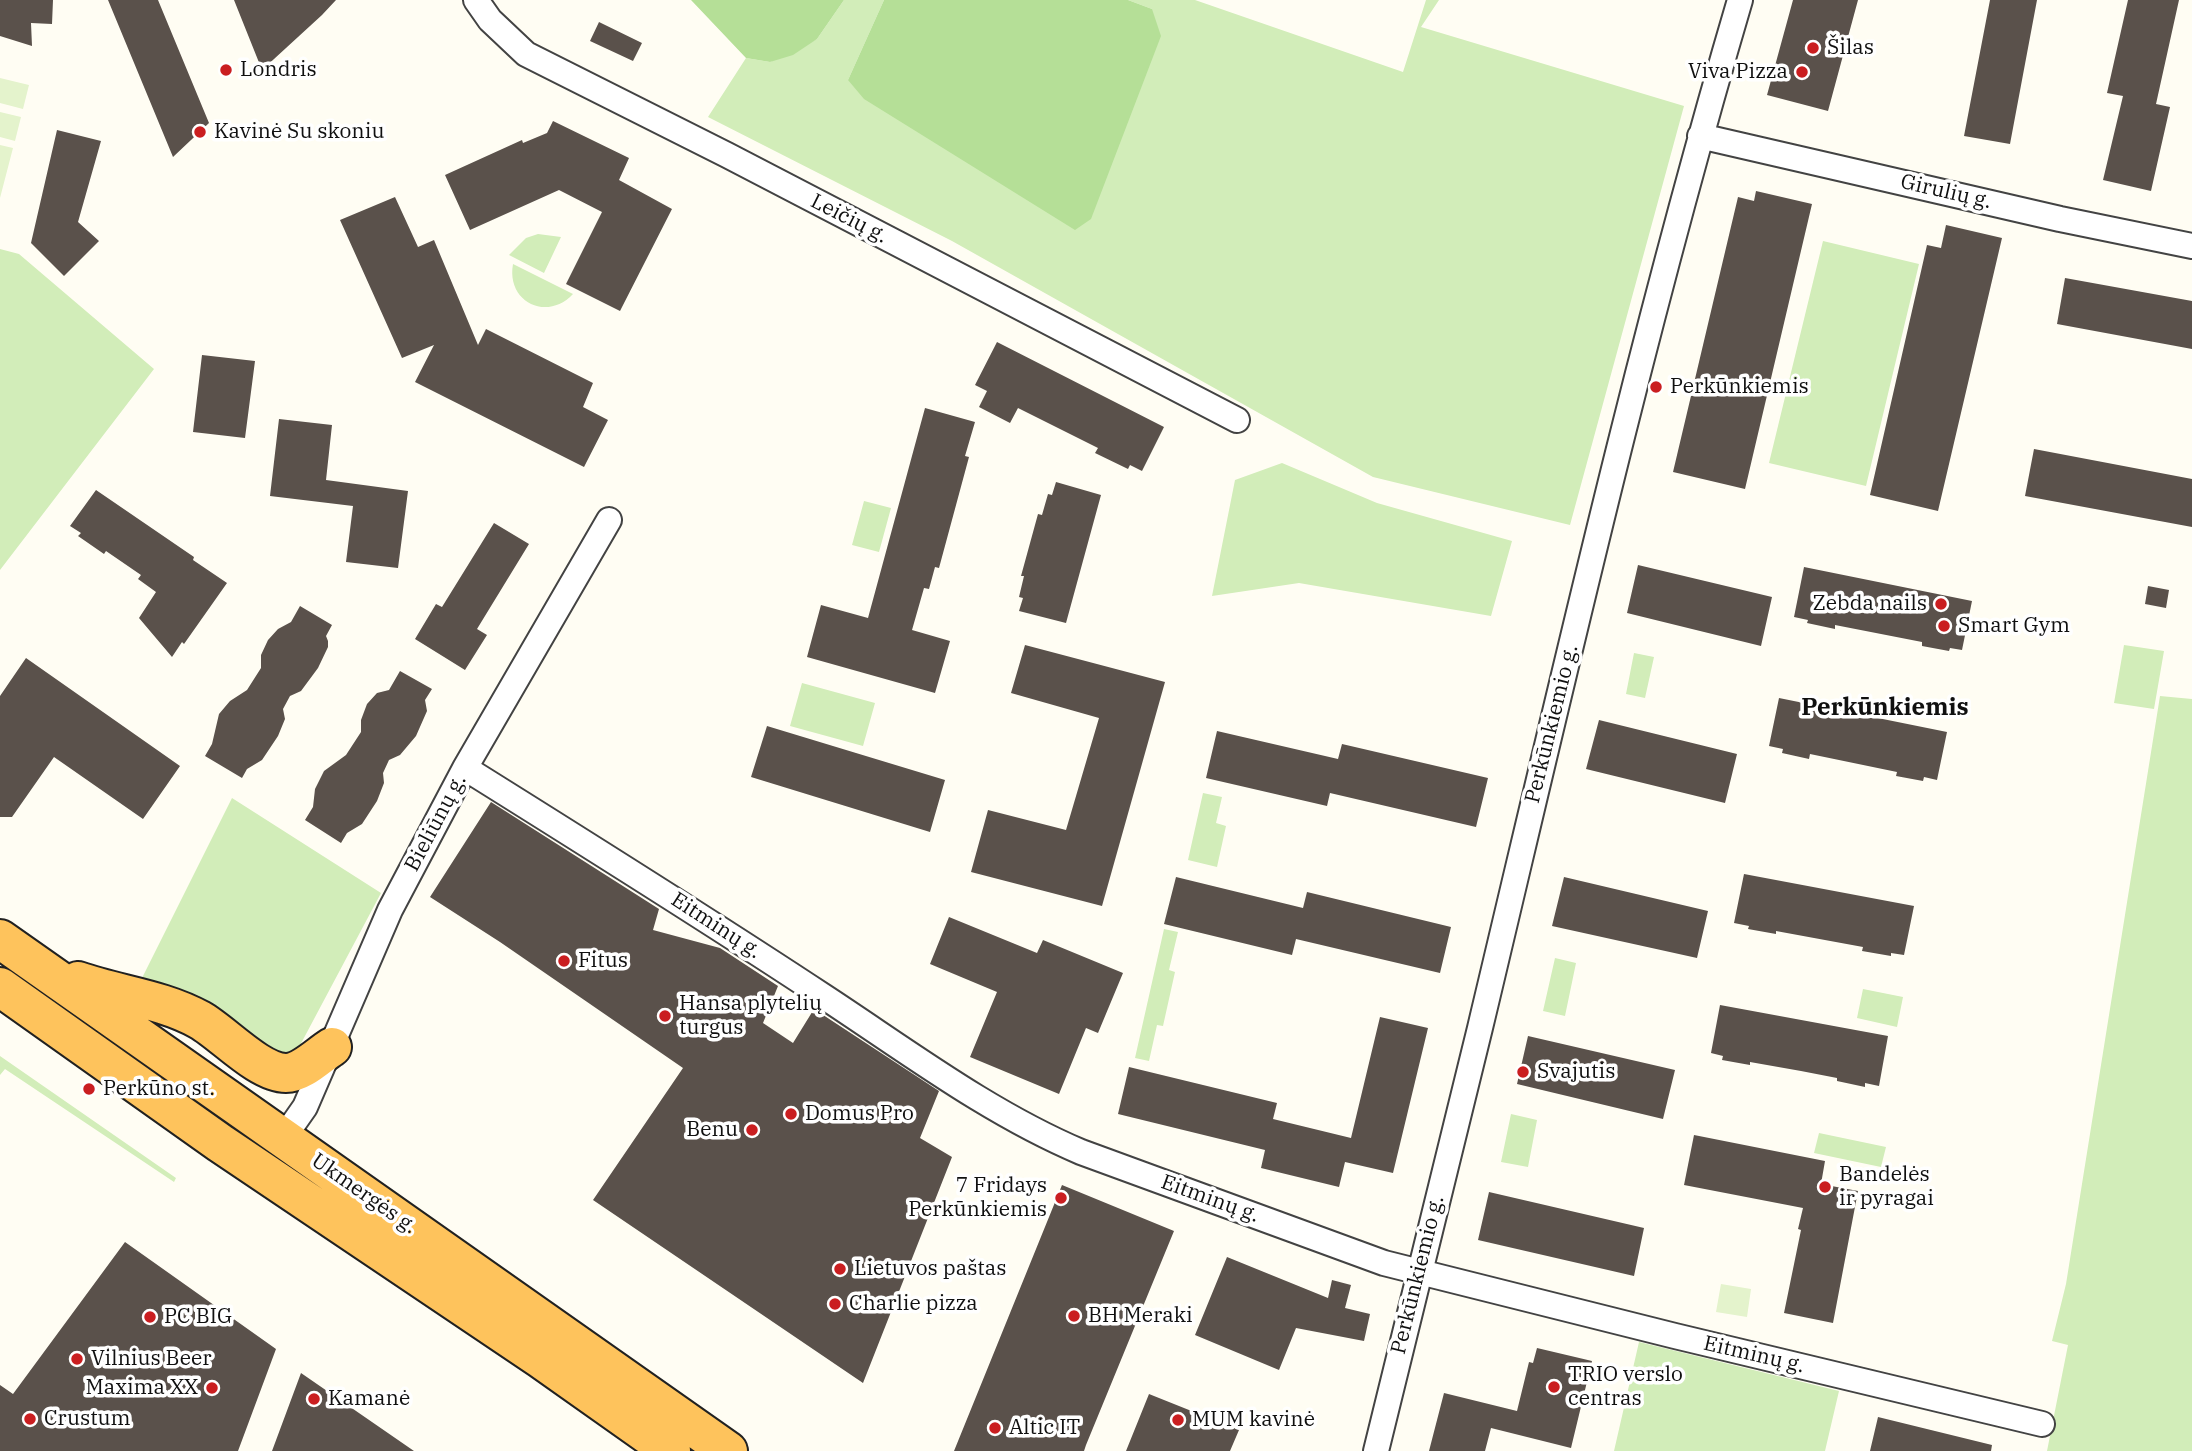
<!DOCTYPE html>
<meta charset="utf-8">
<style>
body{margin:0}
canvas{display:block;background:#fffdf3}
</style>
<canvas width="2192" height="1451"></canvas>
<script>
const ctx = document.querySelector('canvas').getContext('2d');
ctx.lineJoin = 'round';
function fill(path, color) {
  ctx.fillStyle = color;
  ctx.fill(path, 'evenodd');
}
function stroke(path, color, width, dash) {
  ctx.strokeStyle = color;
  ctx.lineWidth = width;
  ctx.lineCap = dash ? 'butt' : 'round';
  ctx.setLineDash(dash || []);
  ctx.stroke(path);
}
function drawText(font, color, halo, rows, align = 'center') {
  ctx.font = font + ' "IBM Plex Serif",serif';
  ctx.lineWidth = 7;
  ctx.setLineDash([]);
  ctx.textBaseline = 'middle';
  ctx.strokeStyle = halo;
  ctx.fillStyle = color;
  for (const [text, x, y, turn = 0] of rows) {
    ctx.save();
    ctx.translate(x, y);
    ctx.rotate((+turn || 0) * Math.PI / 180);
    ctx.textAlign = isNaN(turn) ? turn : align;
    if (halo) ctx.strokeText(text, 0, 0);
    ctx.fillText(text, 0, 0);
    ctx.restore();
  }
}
fill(new Path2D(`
 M844 0H884L848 80 1152 9 1128 0H1195L1403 72 1426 0H1439L1421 27 1684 106 1570 525 1373 477 952 241 708 117 746 58 770 62 817 39Z
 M538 234 561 237 544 273 509 255 526 238Z
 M1823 241 1919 264 1866 486 1769 463Z
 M0 249 19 254 154 369 0 570Z
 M513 264 573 294C547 322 506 302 513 264Z
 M1282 463 1377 503 1512 541 1491 616 1299 583 1212 596 1235 480Z
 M864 501 891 508 879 552 852 545Z
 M2124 645 2164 651 2154 709 2114 703Z
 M1634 653 1654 657 1645 698 1626 694Z
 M802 683 875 703 863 746 790 726Z
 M2160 696 2192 699V1451H2047L2068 1345 2052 1341 2066 1284Z
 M1203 793 1222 797 1216 823 1226 826 1217 867 1188 860Z
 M232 798 381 893 297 1051 273 1056 137 988Z
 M1164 929 1178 932 1169 970 1175 972 1163 1026 1157 1025 1149 1061 1135 1058Z
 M1555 958 1576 963 1565 1016 1543 1011Z
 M1863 989 1903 997 1897 1027 1857 1018Z
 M0 1056 176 1178 174 1182 5 1069 0 1075Z
 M1511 1114 1537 1120 1528 1167 1501 1162Z
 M1819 1133 1886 1147 1881 1167 1814 1153Z
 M1639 1342 1839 1391 1825 1451H1614Z`), '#d2edb9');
fill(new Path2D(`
 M691 0H844L817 39 793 55 770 62 746 58Z
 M884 0H1128L1152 9 1161 36 1091 219 1075 230 864 99 848 80Z`), '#b5df97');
fill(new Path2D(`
 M0 78 29 85 23 109 0 103Z
 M0 112 21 117 15 141 0 137Z
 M0 145 13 148 0 198Z
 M1721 1284 1751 1289 1747 1317 1716 1312Z`), '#e4f3cc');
fill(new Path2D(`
 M0 0H53L52 24 31 23 32 46 0 36Z
 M108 0H158L209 123 173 157Z
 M234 0H336L322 15 262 70Z
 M1793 0H1858L1828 111 1767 95Z
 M1990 0H2037L2010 144 1964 136Z
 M2128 0H2179L2156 104 2170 107 2151 191 2103 180 2123 96 2107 93Z
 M599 22 642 43 633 61 590 41Z
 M553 121 629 158 619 180 672 209 620 311 566 284 602 212 559 190 470 230 445 175 522 140 523 143 547 133Z
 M57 130 101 141 78 222 99 241 64 276 31 243Z
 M1756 191 1812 204 1745 489 1673 472 1738 197 1754 201Z
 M395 197 418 247 434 240 478 345 486 329 593 383 583 407 608 420 584 467 415 382 434 345 402 358 340 220Z
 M1946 225 2002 238 1938 511 1870 495 1927 245 1941 248Z
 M2065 278 2192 301V349L2057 324Z
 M997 342 1164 427 1142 471 1130 465 1128 469 1095 453 1098 448 1018 408 1010 423 979 407 987 391 975 385Z
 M202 355 255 361 245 438 193 432Z
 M925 408 975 422 965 456 969 457 939 568 935 567 929 589 924 588 912 630 950 641 935 693 807 657 821 605 868 618Z
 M279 419 332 425 326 480 408 491 398 568 346 562 353 506 270 496Z
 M2034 449 2192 479V527L2025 496Z
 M1056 482 1101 495 1066 623 1019 611 1023 598 1019 597 1024 576H1021L1038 514 1042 515 1048 494 1052 495Z
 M96 490 194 557 193 560 227 583 184 644 182 642 172 657 139 618 156 592 138 579 141 575 106 551 104 554 78 536 81 533 70 526Z
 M494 523 529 544 477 629 487 635 465 670 415 639 436 604 442 607Z
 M1638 565 1772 597 1761 646 1627 613Z
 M1804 567 1972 601 1962 650 1950 648 1949 651 1922 646V642L1835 625V629L1807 623 1808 620 1794 617Z
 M2148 586 2169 590 2166 608 2145 604Z
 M300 606 332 625 326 636 328 641V647L318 668 301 691 290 696 283 709 285 719 278 736 262 760 247 769 242 778 205 756 212 744 219 714 230 701 247 690 261 668V655L268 640 278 629 291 622Z
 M1025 645 1165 682 1102 906 971 872 988 810 1066 830 1099 718 1011 693Z
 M26 658 180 766 143 819 54 757 12 817H0V696Z
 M400 671 432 689 425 700 427 711 416 736 400 755 389 760 383 773 384 783 377 801 362 824 347 833 341 843 305 820 313 807 315 789 324 771 346 755 361 732V720L367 704 377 693 389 690Z
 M1779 698 1947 732 1937 780 1924 777 1923 781 1896 776 1897 772 1810 754 1809 759 1782 753 1783 749 1769 746Z
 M1599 720 1737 754 1725 803 1586 769Z
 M767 726 945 780 930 832 751 777Z
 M1217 731 1338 759 1342 744 1488 778 1476 827 1330 793 1327 806 1206 778Z
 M491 802 659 909 653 930 720 948 778 986 763 1023 793 1043 814 1009 939 1091 920 1138 952 1157 863 1383 593 1200 683 1068 500 942 430 897Z
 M1744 874 1914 906 1904 955 1891 953V956L1862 951 1863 947 1776 931V934L1748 929 1749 926 1734 923Z
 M1176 877 1303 908 1307 892 1451 927 1440 973 1296 939 1292 955 1164 924Z
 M1564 877 1708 911 1697 958 1552 926Z
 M949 917 1037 953 1043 940 1123 973 1098 1033 1086 1028 1059 1094 970 1057 997 992 930 964Z
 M1720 1005 1888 1036 1879 1086 1865 1083V1087L1837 1081V1078L1801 1071 1750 1062V1065L1722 1060 1723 1056 1711 1053Z
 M1380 1017 1428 1028 1393 1173 1345 1162 1339 1187 1261 1168 1265 1150 1118 1114 1129 1067 1277 1103 1273 1119 1351 1138Z
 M1528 1036 1675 1070 1663 1119 1517 1084Z
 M1694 1135 1825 1161 1821 1184 1858 1191 1833 1323 1784 1313 1801 1230 1798 1229 1803 1208 1684 1185Z
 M1062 1185 1174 1231 1086 1445 1084 1451H954Z
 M1489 1192 1644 1228 1634 1276 1478 1240Z
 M125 1242 276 1349 238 1451H0V1385L13 1394Z
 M1227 1257 1328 1298 1332 1280 1351 1285 1345 1308 1370 1314 1364 1341 1296 1328 1279 1370 1195 1335Z
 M1537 1348 1592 1361 1571 1448 1491 1428 1485 1451H1429L1444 1393 1517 1411 1529 1362 1533 1363Z
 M301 1373 414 1451H272Z
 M1149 1394 1239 1430 1230 1451H1126Z
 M1878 1417 1992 1445 1991 1451H1870Z`), '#5a514b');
const minor = new Path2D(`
 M476 0 490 20 526 54 727 155 1237 420
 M1700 136 2060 219 2192 246
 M465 768C585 843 705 918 823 996 907 1051 989 1113 1081 1152L1384 1263 1675 1336 2042 1424
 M284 1137 305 1107 390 910 465 768 609 520
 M1376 1451C1410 1310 1446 1169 1480 1028 1562 684 1640 339 1740 0`);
const trunk = new Path2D(`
 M0 939 728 1451
 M78 981C118 995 162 999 200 1020 223 1033 259 1073 286 1073 302 1073 319 1055 332 1047
 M0 987 220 1143 541 1359 671 1451`);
stroke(minor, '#434343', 28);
stroke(trunk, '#212121', 42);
stroke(minor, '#fff', 24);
stroke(trunk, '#fec35c', 38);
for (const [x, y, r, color] of [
 [1813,48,7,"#ca1e20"],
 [226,70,7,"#ca1e20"],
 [1802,72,7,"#ca1e20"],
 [200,132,7,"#ca1e20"],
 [1656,387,7,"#ca1e20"],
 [1941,604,7,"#ca1e20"],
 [1944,626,7,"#ca1e20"],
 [564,961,7,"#ca1e20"],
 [665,1016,7,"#ca1e20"],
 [1523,1072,7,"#ca1e20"],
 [89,1089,7,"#ca1e20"],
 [791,1114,7,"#ca1e20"],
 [752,1130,7,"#ca1e20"],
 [1825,1187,7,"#ca1e20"],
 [1061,1198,7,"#ca1e20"],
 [840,1269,7,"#ca1e20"],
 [835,1304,7,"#ca1e20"],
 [1074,1316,7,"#ca1e20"],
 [150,1317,7,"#ca1e20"],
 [77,1359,7,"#ca1e20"],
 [1554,1387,7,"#ca1e20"],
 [212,1388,7,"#ca1e20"],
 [314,1399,7,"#ca1e20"],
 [30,1419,7,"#ca1e20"],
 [1178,1420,7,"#ca1e20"],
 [995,1428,7,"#ca1e20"]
]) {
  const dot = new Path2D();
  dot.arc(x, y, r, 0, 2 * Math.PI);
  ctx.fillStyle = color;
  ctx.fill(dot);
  stroke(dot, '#fff', 2.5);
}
drawText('21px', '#101010', '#fff', [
 ["Šilas",1827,48],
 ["Londris",240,70],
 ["Viva Pizza",1788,72,"right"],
 ["Kavinė Su skoniu",214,132],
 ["Perkūnkiemis",1670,387],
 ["Zebda nails",1927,604,"right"],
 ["Smart Gym",1958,626],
 ["Fitus",578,961],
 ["Hansa plytelių",679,1004],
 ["turgus",679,1028],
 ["Svajutis",1537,1072],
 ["Perkūno st.",103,1089],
 ["Domus Pro",805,1114],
 ["Benu",738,1130,"right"],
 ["Bandelės",1839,1175],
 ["ir pyragai",1839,1199],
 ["7 Fridays",1047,1186,"right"],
 ["Perkūnkiemis",1047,1210,"right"],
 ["Lietuvos paštas",854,1269],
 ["Charlie pizza",849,1304],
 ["BH Meraki",1088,1316],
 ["PC BIG",164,1317],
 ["Vilnius Beer",91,1359],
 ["TRIO verslo",1568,1375],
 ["centras",1568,1399],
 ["Maxima XX",198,1388,"right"],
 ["Kamanė",328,1399],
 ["Crustum",44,1419],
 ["MUM kavinė",1192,1420],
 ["Altic IT",1009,1428]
], 'left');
drawText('21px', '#101010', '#fff', [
 ["Girulių g.",1946,192,13],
 ["Leičių g.",849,219,27],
 ["Perkūnkiemio g.",1552,724,-76],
 ["Bieliūnų g.",436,823,-62],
 ["Eitminų g.",716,926,33],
 ["Ukmergės g.",364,1194,35],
 ["Eitminų g.",1210,1199,20],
 ["Perkūnkiemio g.",1418,1275,-76],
 ["Eitminų g.",1754,1355,13]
]);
drawText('bold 24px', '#101010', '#fff', [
 ["Perkūnkiemis",1885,708]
]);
</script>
